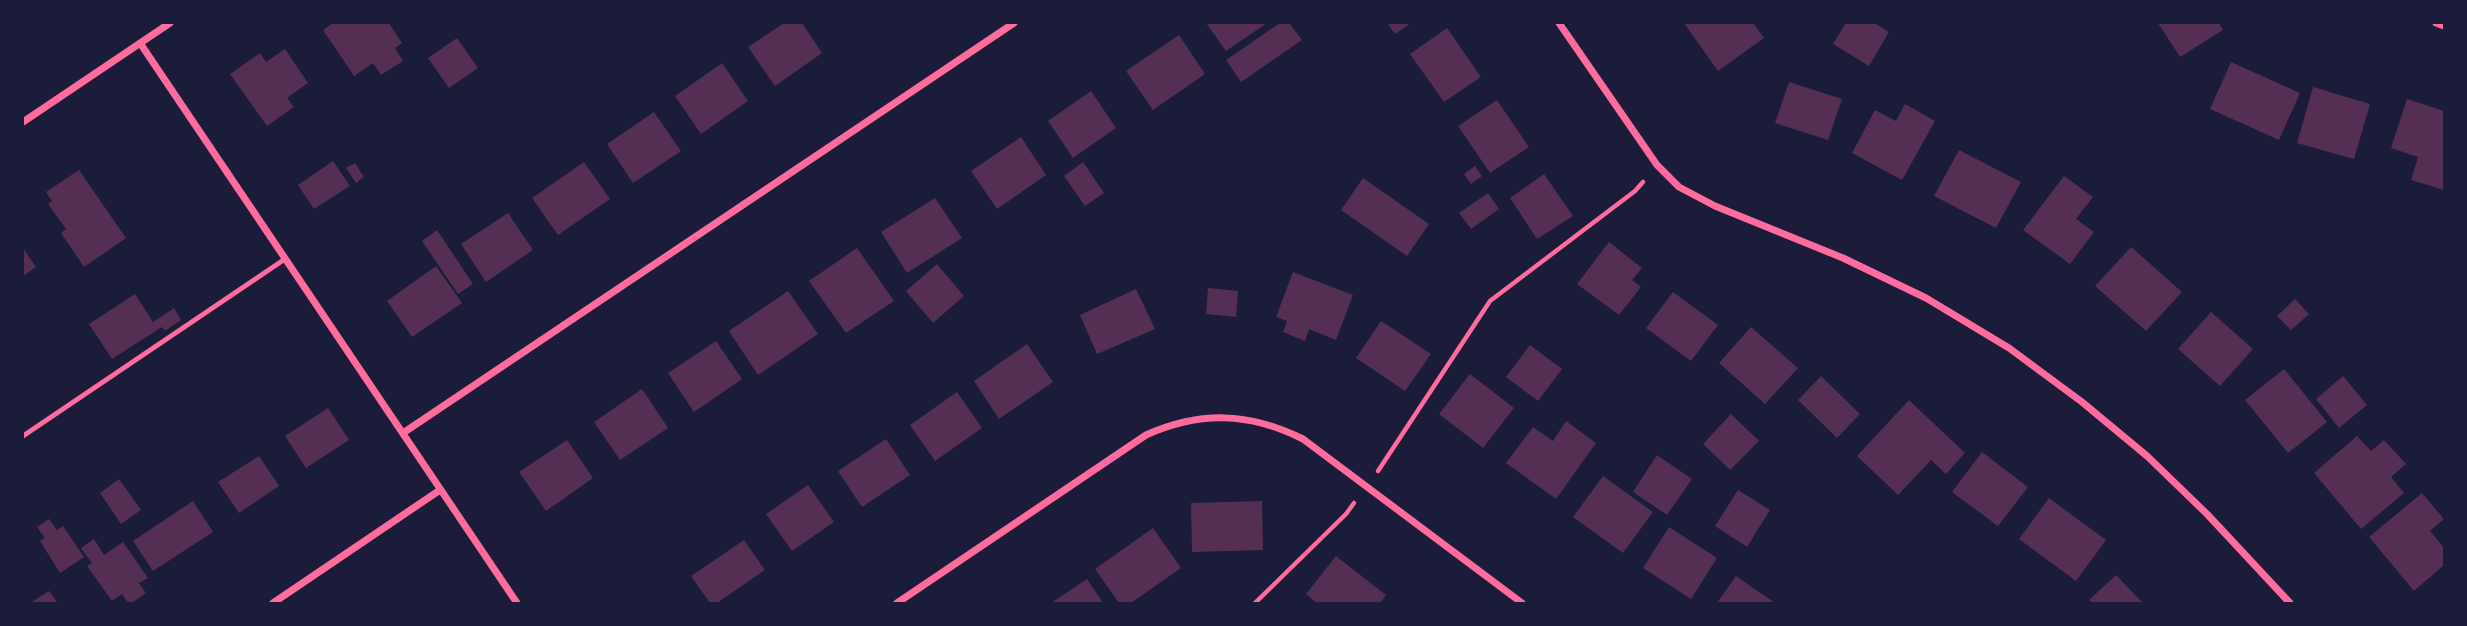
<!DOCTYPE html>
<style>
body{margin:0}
#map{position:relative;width:2467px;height:626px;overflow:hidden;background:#1b1b3a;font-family:"Sofia Sans Condensed",sans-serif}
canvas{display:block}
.frame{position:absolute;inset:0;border:24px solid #1b1b3a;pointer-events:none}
</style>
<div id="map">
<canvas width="2467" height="626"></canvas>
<div class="frame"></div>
</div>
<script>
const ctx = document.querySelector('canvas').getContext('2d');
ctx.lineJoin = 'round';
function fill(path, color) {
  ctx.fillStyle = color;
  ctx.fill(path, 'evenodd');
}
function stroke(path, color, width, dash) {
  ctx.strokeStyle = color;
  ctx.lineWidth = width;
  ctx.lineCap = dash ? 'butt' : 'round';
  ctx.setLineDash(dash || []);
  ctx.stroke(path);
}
fill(new Path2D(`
 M333 23H389L402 43 395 48 403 61 381 75 373 63 354 76 323 30Z
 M784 23H802L822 53 775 86 748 47Z
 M1206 23H1267L1226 51Z
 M1280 23H1289L1302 40 1241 82 1226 60Z
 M1387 23H1411L1395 34Z
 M1684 23H1753L1764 38 1718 71Z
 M1846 23H1874L1889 32 1869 66 1833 44Z
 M2158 23H2219L2223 30 2180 57Z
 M1447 28 1481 77 1444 102 1410 54Z
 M1179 35 1205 74 1153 110 1126 71Z
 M457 38 478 68 449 88 428 58Z
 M285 49 308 83 287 98 294 107 267 126 230 74 260 53 266 62Z
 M2231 62 2300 93 2279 140 2210 109Z
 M722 63 748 101 701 134 675 96Z
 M1789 82 1842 99 1828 140 1775 123Z
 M2313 87 2370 104 2354 159 2297 143Z
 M1091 91 1116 128 1073 158 1048 121Z
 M2407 99 2444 111V190L2411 180 2418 157 2391 148Z
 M1497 100 1529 147 1490 173 1458 126Z
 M1905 104 1935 121 1902 180 1852 153 1875 110 1896 121Z
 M654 112 681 151 633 183 607 144Z
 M1021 137 1046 175 997 209 971 171Z
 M1959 150 2021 182 1996 228 1934 196Z
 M333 161 350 186 314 209 298 185Z
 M584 162 610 199 558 235 532 198Z
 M1083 162 1104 193 1085 206 1064 176Z
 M355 163 364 177 356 183 346 168Z
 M1475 166 1482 176 1471 184 1464 174Z
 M79 170 126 238 84 267 61 233 66 229 48 204 52 201 46 192Z
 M1544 174 1573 216 1537 239 1510 198Z
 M2064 176 2093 197 2076 219 2094 232 2070 264 2023 230Z
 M1363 178 1429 224 1407 256 1341 210Z
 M1488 193 1499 209 1471 229 1459 213Z
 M935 198 962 238 907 273 881 232Z
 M508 213 533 250 486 282 461 244Z
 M437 230 473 284 458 294 422 241Z
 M1609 242 1642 268 1632 280 1641 287 1619 315 1577 284Z
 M2131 247 2182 292 2146 331 2095 286Z
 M23 248 36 267 23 276Z
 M857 248 894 301 846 333 809 281Z
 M937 264 964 296 933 323 906 291Z
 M436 266 462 303 412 337 387 301Z
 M1293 272 1353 295 1336 340 1309 329 1305 341 1283 332 1287 321 1276 317Z
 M1208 288 1238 291 1236 317 1206 314Z
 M1136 289 1155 329 1097 354 1080 315Z
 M788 291 818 334 758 375 729 331Z
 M1673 292 1718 325 1691 361 1646 328Z
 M135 294 153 322 174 308 181 320 165 331 162 327 112 359 89 324Z
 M2295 299 2309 314 2291 330 2277 316Z
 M2211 312 2253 349 2220 386 2178 349Z
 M1381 321 1431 354 1405 391 1356 358Z
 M1751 327 1798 368 1765 404 1719 363Z
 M716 341 742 379 694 412 668 373Z
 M1027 344 1053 382 999 419 974 381Z
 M1530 345 1562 369 1538 401 1506 377Z
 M2284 369 2327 422 2288 453 2245 400Z
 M1470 374 1514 408 1483 448 1439 414Z
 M1821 376 1860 414 1837 438 1798 400Z
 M2343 376 2367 405 2339 428 2316 399Z
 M642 389 668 428 620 460 594 422Z
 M957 392 982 428 935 461 910 425Z
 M1909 400 1965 453 1946 474 1931 460 1898 495 1857 456Z
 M328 408 349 440 306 468 285 436Z
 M1731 414 1759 441 1730 470 1703 444Z
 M1566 421 1596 443 1556 499 1506 463 1533 427 1553 441Z
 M2357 436 2371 451 2384 440 2406 464 2391 477 2404 493 2361 529 2314 473Z
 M886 439 910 475 862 507 838 471Z
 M567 440 593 478 546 511 519 472Z
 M1982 452 2028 487 1998 526 1952 492Z
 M1657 455 1692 479 1667 515 1633 492Z
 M259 456 279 486 239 513 218 482Z
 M1603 476 1653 512 1623 553 1573 517Z
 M119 479 141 510 121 524 100 493Z
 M808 485 834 522 792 551 766 514Z
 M1738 490 1770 510 1747 547 1715 526Z
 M2422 493 2444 519 2430 531 2444 548V565L2414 591 2369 537Z
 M2049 498 2106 540 2076 581 2019 539Z
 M193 501 213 532 153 571 133 541Z
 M1262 501 1263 550 1192 552 1191 503Z
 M49 519 57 530 63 526 84 557 60 573 40 541 45 538 37 527Z
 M1669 527 1717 558 1691 599 1643 568Z
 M1153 528 1181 568 1131 603H1119L1095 569Z
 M94 539 104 555 123 542 148 578 139 583 146 593 132 603H128L122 594 112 601 87 566 92 563 81 548Z
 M744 540 765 570 717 603H710L691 576Z
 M1336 556 1386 595 1380 603H1317L1306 594Z
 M2116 575 2143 603H2093L2089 600Z
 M1736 576 1775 603H1717Z
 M1087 579 1103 603H1051Z
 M49 591 58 603H30Z`), '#542f53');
stroke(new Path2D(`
 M1378 471 1490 301 1635 191 1643 182
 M1255 603 1346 514 1354 503`), '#ff6b9d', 4.5);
stroke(new Path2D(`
 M23 436 285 259`), '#ff6b9d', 5);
stroke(new Path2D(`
 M1559 23 1657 165 1679 187 1715 206 1843 258 1926 298 2009 348 2082 402 2147 456 2207 514 2290 603
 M2436 23 2444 26
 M140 43 517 603
 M23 122 170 23
 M403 433 1014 23
 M273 603 440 490
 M897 603 1146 435C1200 411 1249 412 1303 439L1522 603`), '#ff6b9d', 7);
</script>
